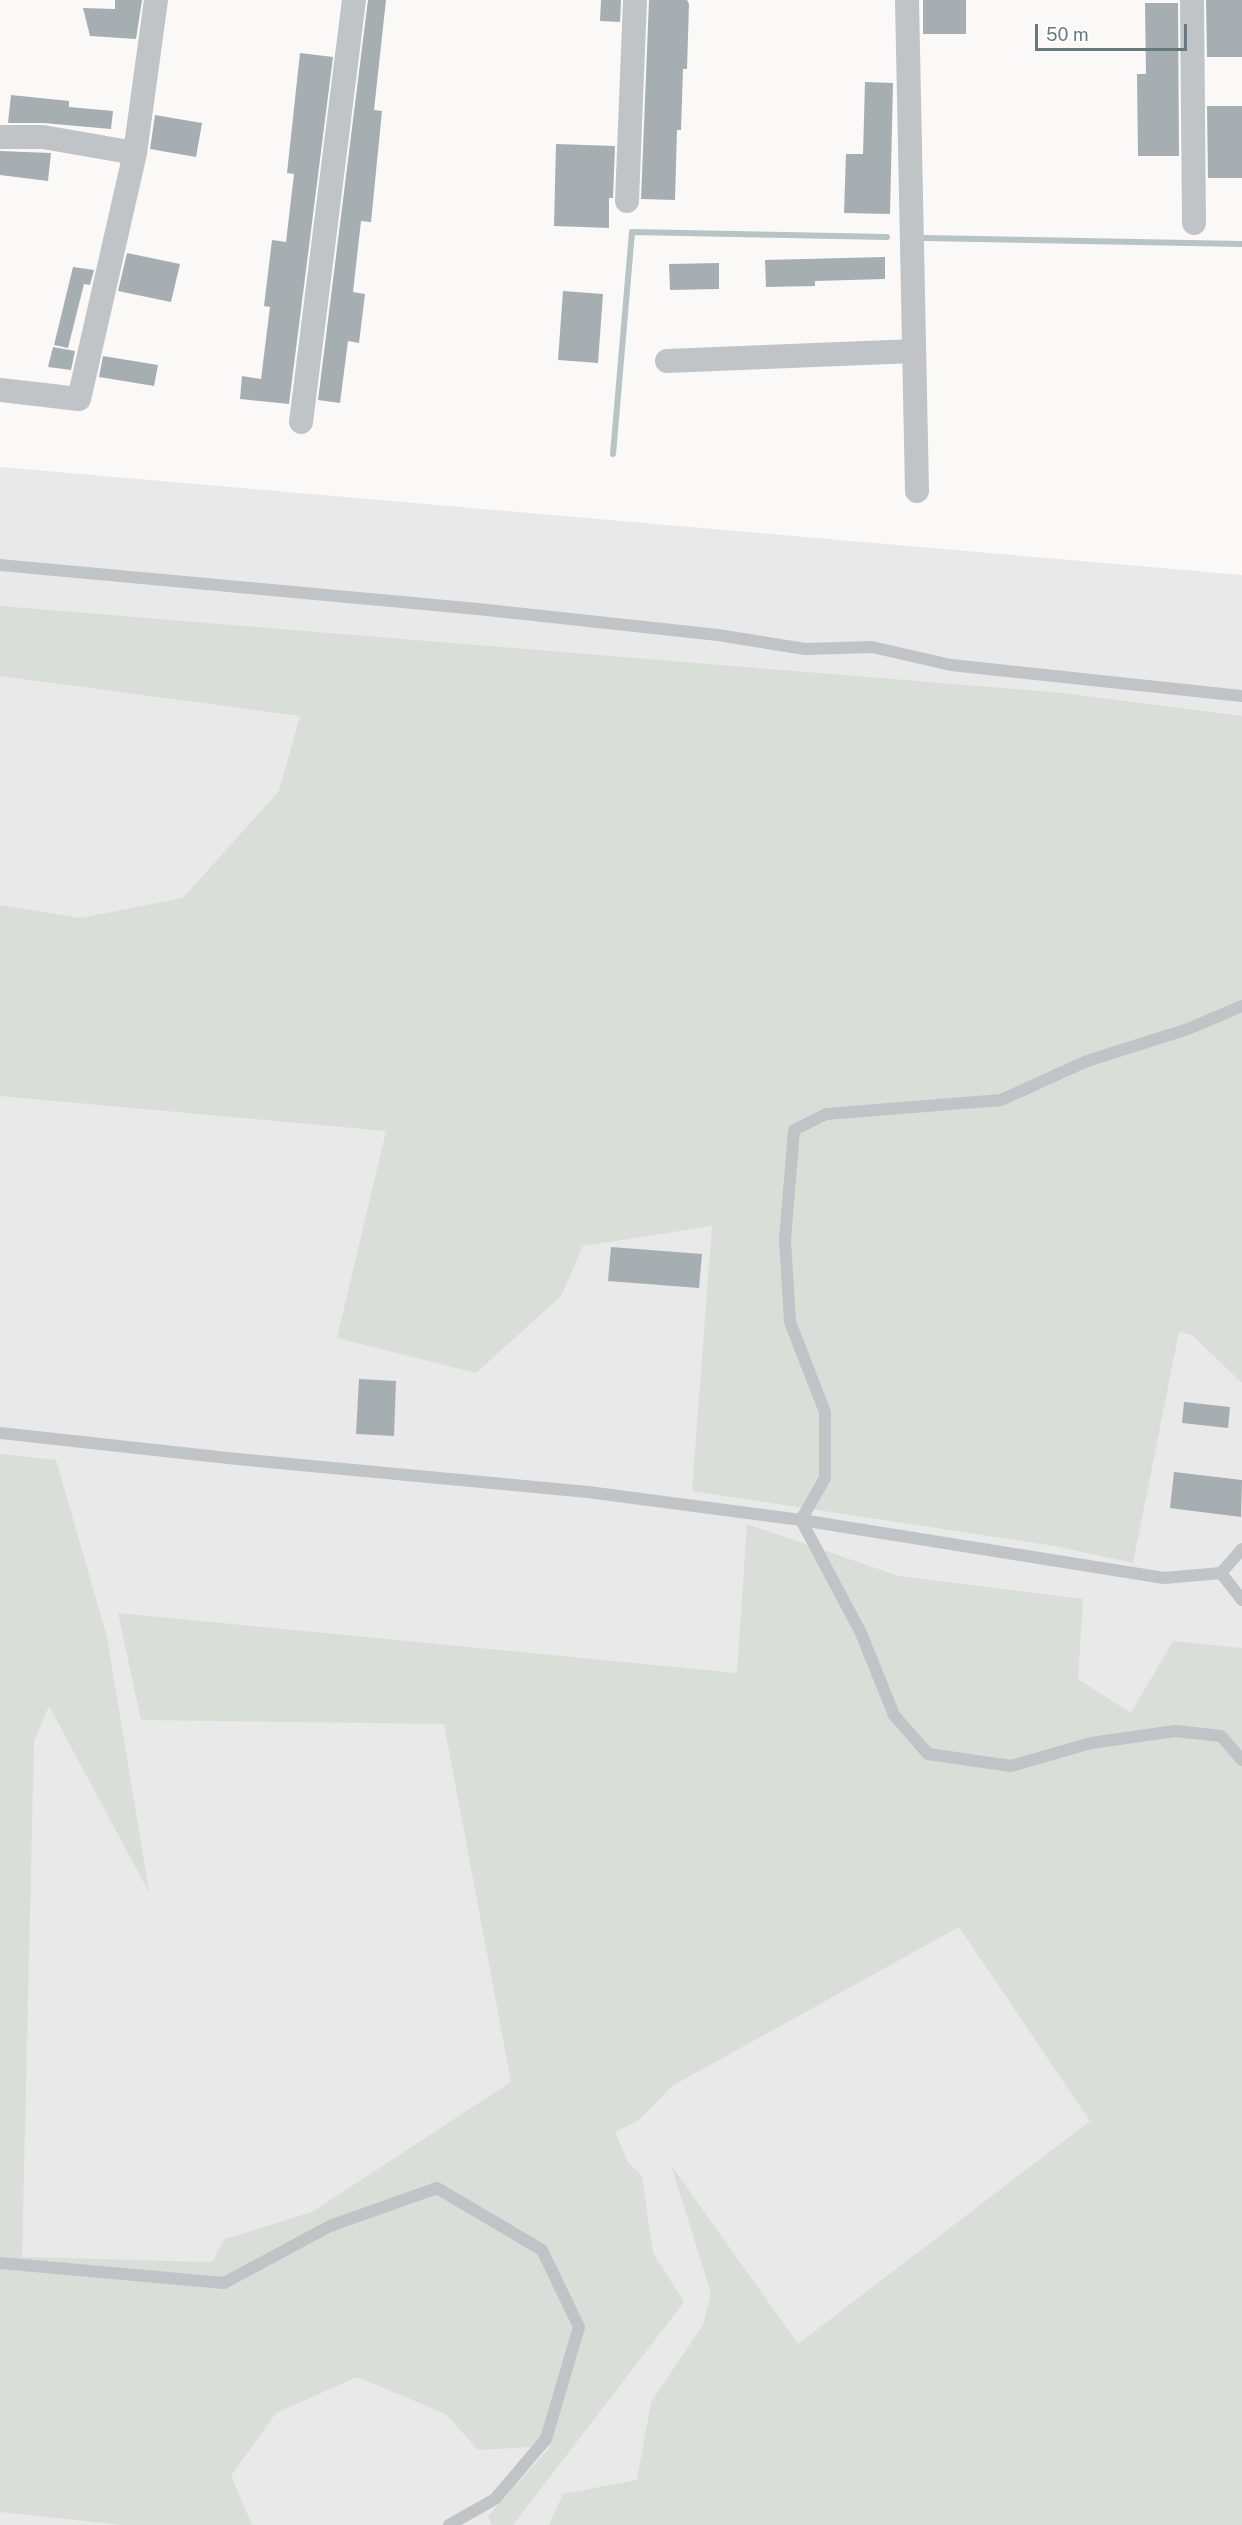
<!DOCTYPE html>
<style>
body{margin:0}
#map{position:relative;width:1242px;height:2525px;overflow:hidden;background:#faf9f8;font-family:"Public Sans",sans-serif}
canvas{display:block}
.scale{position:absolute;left:1035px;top:24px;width:152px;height:27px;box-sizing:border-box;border:3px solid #68787f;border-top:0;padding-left:8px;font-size:18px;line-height:21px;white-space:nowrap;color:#68787f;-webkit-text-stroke:4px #fff;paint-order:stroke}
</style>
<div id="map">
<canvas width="1242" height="2525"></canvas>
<div class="scale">50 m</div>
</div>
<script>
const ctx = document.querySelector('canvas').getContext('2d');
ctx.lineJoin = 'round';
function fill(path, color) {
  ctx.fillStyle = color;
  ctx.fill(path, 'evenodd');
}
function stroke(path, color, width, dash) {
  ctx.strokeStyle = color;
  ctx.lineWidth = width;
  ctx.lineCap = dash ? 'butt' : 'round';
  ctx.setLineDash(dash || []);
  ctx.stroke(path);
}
fill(new Path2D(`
 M0 467 1242 575V2525H0Z`), '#e8e9e8');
fill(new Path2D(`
 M0 606 1063 693 1242 716V1383L1192 1335 1179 1332 1133 1563 1055 1546 692 1491 712 1226 583 1246 561 1296 476 1373 337 1338 386 1131 0 1096V905L80 918 183 898 279 791 300 716 0 676Z
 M0 1454 56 1460 107 1637 149 1892 49 1706 34 1741 22 2257 212 2262 225 2239 312 2212 511 2082 444 1724 141 1720 118 1613 737 1673 747 1524 899 1576 1083 1599 1078 1679 1131 1713 1173 1641 1242 1648V2525H549L563 2494 637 2480 651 2402 703 2325 711 2293 671 2165 798 2344 1090 2121 959 1927 672 2086 639 2120 615 2132 628 2162 642 2176 653 2253 684 2302 513 2525H492L488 2516 551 2446 478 2450 446 2414 357 2377 276 2413 231 2476 252 2525H122L0 2512Z`), '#daded8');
stroke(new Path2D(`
 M925 238 1242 244
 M613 454 632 232 887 237`), '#b8c3c6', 6);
fill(new Path2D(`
 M115 0H142L136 39 90 36 83 8 115 9Z
 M368 0H386L374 110 382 111 371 222 361 221 353 292 365 294 359 343 348 341 340 403 318 400Z
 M601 0H621L620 22 600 21Z
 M649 0H687L689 4 687 69H683L681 130H677L675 200 641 199Z
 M923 0H966V34H923Z
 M1206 0H1242V57H1207Z
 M1145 3H1178L1179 156H1138L1137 74H1146Z
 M300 53 333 57 289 404 240 399 242 376 261 379 270 307 264 306 272 240 286 242 294 174 287 173Z
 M865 82 893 83 890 214 844 213 846 154H863Z
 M11 95 69 101V107L113 111 111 129 43 123H8Z
 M1207 106H1242V178H1208Z
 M155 115 202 123 196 157 150 149Z
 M556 144 615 146 613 198H609V228L554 226Z
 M0 151 51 153 48 181 0 175Z
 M127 253 180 264 171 302 118 291Z
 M885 257V279L815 281V286L766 287 765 260Z
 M719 263V289L670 290 669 264Z
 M73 267 94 270 90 285 84 284 68 348 54 345Z
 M563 291 603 294 598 363 558 360Z
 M53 347 75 351 71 370 48 367Z
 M103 356 158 365 154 386 99 377Z
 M611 1247 702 1254 699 1288 608 1281Z
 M359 1379 396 1381 394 1436 356 1434Z
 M1184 1402 1230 1407 1228 1428 1182 1423Z
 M1174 1472 1242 1480 1241 1517 1170 1508Z`), '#a6aeb2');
stroke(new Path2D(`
 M0 565 478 609 718 635 805 649 872 647 951 665 1242 696
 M0 1433 237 1459 588 1492 801 1520 1164 1578 1221 1573
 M801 1520 825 1478V1412L790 1322 785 1240 794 1130 826 1114 1001 1100 1087 1061 1188 1029 1242 1006
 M801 1520 861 1633 894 1715 928 1754 1011 1766 1091 1743 1175 1731 1221 1736 1242 1760
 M1242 1549 1221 1573 1242 1600
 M0 2263 224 2283 330 2226 437 2188 542 2250 579 2327 546 2439 495 2499 449 2525`), '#c0c4c7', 12);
stroke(new Path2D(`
 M907 0 917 491
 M1192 0 1194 223
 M0 137H43L135 153
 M627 201 635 0
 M667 361 914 351
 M0 390 79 399 135 153 156 0
 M301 422 354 0`), '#c0c4c7', 24);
</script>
